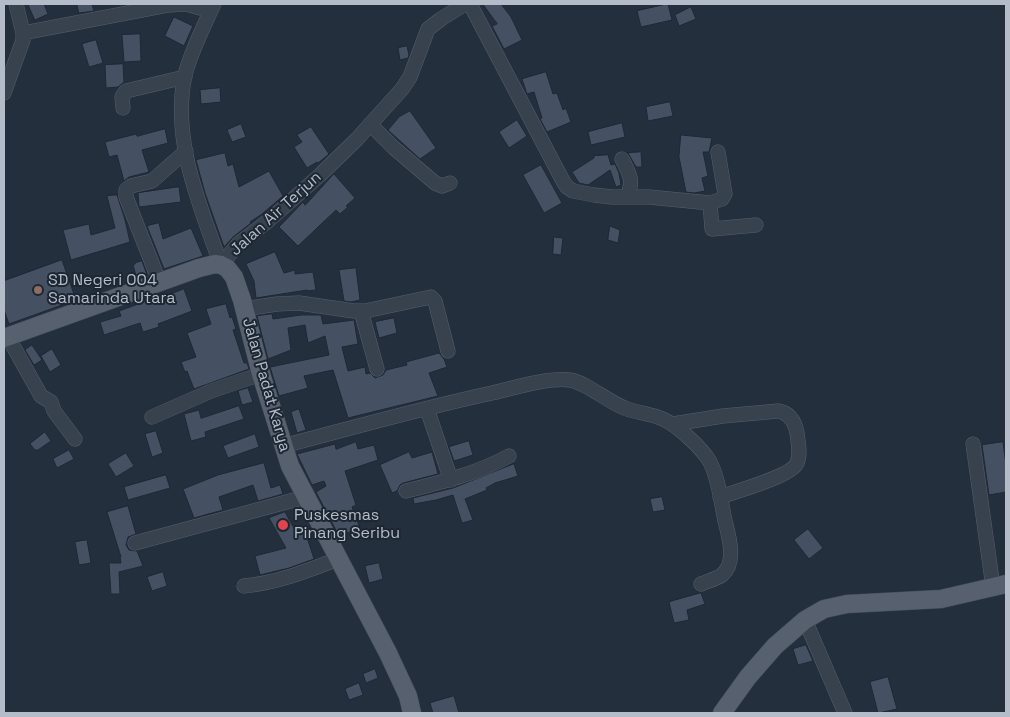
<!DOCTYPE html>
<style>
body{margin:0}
#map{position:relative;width:1010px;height:717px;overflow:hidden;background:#242f3e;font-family:"Space Grotesk",sans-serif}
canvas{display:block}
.frame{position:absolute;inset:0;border:5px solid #b4bcc9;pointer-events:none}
</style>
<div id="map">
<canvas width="1010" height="717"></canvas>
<div class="frame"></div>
</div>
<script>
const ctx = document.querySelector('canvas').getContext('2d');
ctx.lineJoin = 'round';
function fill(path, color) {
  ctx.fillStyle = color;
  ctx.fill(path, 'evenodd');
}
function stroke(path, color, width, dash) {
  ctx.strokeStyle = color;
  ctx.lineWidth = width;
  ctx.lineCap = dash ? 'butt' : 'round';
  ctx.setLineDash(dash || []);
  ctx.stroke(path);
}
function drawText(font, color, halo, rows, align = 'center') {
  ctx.font = font + ' "Space Grotesk",sans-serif';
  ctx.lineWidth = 4;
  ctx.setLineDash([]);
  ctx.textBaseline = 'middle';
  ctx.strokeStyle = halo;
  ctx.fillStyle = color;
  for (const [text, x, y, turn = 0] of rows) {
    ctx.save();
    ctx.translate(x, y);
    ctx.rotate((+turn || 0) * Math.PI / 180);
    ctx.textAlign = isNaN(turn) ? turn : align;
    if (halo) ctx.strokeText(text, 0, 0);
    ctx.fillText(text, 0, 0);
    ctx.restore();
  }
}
const building = new Path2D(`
 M28 4H44L48 14 35 20Z
 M77 4H92L94 11 79 13Z
 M483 4H501L511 17 522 40 504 49 492 26 497 24Z
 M668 4 672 20 641 27 637 11Z
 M691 7 696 19 679 26 675 15Z
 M174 17 193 26 184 46 165 36Z
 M140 34 141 61 124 62 122 35Z
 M96 40 103 63 89 67 82 44Z
 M407 46 409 55 408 58 400 60 398 48Z
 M123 64 124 82 118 87 106 88 105 65Z
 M546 72 553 94 557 93 563 110 566 108 571 122 547 132 540 119 542 118 534 92 527 94 522 79Z
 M220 88 221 102 201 104 200 90Z
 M670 102 673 116 648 121 646 107Z
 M410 111 436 148 420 159 388 130 399 117Z
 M517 120 527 136 509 148 499 132Z
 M622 123 625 137 591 145 588 132Z
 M241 124 246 137 232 142 227 130Z
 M311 127 329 154 318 163 317 162 307 168 294 147 302 142 297 135Z
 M165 129 168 143 142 150 149 172 129 177 124 181 117 155 109 157 105 142 136 134 137 136Z
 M681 135 712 138 709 152H703L708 176 702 178 705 191 694 193 686 192 679 157Z
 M641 152 642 167H636L628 153Z
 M225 153 228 166 233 164 239 187 269 171 283 196 262 214 250 222 251 223 233 237 224 247 205 193 196 160Z
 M608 155 611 165 615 164 619 173 621 185 616 187 610 170 588 185 579 183 572 172 594 158V156Z
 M541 165 562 203 544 213 523 175Z
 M334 174 355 198 346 206 348 207 340 214 336 210 298 246 279 227 303 202 305 205Z
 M179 187 181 202 139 207 138 193Z
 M117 195 125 220 130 242 71 260 63 230 89 224 91 235 115 228 107 196Z
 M159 223 163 239 191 228 203 256 164 269 147 226Z
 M610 226 620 230 618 243 608 240Z
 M554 237 563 238 561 255 553 254Z
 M275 252 284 273 295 270V274L313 272 316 290 307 291V290L256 298 254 281 246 264Z
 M62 260 76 300 9 324 4 310V281Z
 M142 261 147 275 137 279 133 265 135 264V263Z
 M356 268 360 300 351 302 344 301 339 270Z
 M184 289 192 311 158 324 159 327 143 332 140 323 104 335 100 322 121 316 119 311 149 300 150 302Z
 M226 304 230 318 232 317 236 329 233 330 244 363H247L249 369 194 389 187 371 185 372 181 362 196 357 187 333 211 324 206 309Z
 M272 314 273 319 301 315H321L323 324 354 320 358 344 342 347 348 371 365 367 366 374 370 373 375 378 383 375 386 370 407 365 406 362 439 353 444 359 447 367 429 373 438 396 348 418 333 370 304 376 308 388 279 396 270 367 329 355 325 336 308 343 305 325 288 328 291 350 268 359 257 316Z
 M394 318 397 333 379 338 375 322Z
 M32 345 42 360 34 365 25 350Z
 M52 349 61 365 50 372 41 356Z
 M248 388 253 402 242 405 238 391Z
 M239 406 244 419 205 432 206 437 191 441 184 414 199 410 201 418Z
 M299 409 306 430 297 433 291 412Z
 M156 431 163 453 152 457 145 434Z
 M45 432 51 441 38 450H35L30 444Z
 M255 434 259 447 228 458 223 446Z
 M469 441 473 455 454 461 449 447Z
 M356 442 358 449 374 445 378 460 345 471 356 505 352 507 360 528 339 536 316 492 326 486 324 481 312 485 297 454 335 444 336 449Z
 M1003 442 1006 465V492L989 495 982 445Z
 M69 450 74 459 57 468 53 459Z
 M409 452 412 458 432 452 438 474 403 483 400 485 397 491 392 493 380 465Z
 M126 453 134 466 116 477 108 464Z
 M264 463 271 488 280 485 283 494 258 501 253 485 219 497 223 510 194 518 183 489 218 475Z
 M514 464 518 476 495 483 486 488 487 490 465 499 473 520 462 523 453 495 436 500 414 504 413 498 453 488Z
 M166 475 170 488 128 500 124 487Z
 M662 497 665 510 653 512 650 499Z
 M128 506 136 534 128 537 126 545 129 550 137 551 143 566 119 572 120 594H111L109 563H121L120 557H121L107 512Z
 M285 512 296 532 304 528 314 559 289 568 260 575 255 556 286 548 269 518Z
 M808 529 823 548 809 559 794 540Z
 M87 540 91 563 79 565 75 542Z
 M379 563 383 579 369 583 365 566Z
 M163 572 167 586 152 591 147 577Z
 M701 593 705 604 687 610 689 620 674 623 669 602Z
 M806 645 813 661 798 665 793 649Z
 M375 669 378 678 366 683 363 674Z
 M888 677 897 709 878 713 870 682Z
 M359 683 363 695 349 700 345 689Z
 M454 696 459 713H433L430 703Z`);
fill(building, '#455162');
stroke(building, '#1f2835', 1);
const minor = new Path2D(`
 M214 4C204 26 191 51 185 75 171 139 200 206 221 265
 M470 4 563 181 567 187 573 191 594 195 612 197H649L710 203 722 199 725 194 718 152
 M23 33 169 5 186 4 211 11
 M4 93 23 40V33L16 4
 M123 108 122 97 126 91 185 77
 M370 124 394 148 435 183 442 186 450 183
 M622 159C630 175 634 180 627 197
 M710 203 712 229 756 225
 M221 265 238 244 268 221 320 175 357 139 402 89 410 77 428 29 441 19 465 4
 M159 281 126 197V190L131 186 152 181 186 151
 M244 309 277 304 299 303 354 311H365L431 297 435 301 448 351
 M361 311 377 369
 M8 337 41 396 51 402 54 411 75 439
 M427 409 451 480
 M152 417 211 391 261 374
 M673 424 723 416 778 411C790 413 795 422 797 433 798 442 801 454 797 463 792 476 734 492 720 497
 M973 444 993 587
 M283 446C352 428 422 408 492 393 513 388 549 377 570 380 586 382 609 403 627 409 639 413 652 414 663 419 678 426 702 448 710 462 719 480 721 502 725 521 729 537 737 562 722 575 716 579 708 581 701 584
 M406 491C442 482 476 474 509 456
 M135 543 305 497
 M244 586C277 583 307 571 338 559
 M805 620 845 713`);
const major = new Path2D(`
 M4 338 199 268 215 264 221 265 227 268 234 277 242 300 261 374 290 466 388 653 408 696 412 713
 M722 713 748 677 775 646 805 620 824 609 847 604 941 599 1006 584`);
stroke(minor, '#565f6c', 15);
stroke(major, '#414a57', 19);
stroke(minor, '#38414e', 14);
stroke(major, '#56606e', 18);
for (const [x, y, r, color] of [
 [38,290,5,"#8d6e63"],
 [283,525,6,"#e0444e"]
]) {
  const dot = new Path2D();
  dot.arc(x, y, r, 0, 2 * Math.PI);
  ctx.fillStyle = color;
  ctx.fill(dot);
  stroke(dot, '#1d2633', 2);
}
drawText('16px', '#b4bcc9', '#1d2633', [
 ["Jalan Air Terjun",276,214,-42],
 ["Jalan Padat Karya",266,385,74]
]);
drawText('16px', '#b4bcc9', '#1d2633', [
 ["SD Negeri 004",48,281],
 ["Samarinda Utara",48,299],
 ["Puskesmas",294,516],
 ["Pinang Seribu",294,534]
], 'left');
</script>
